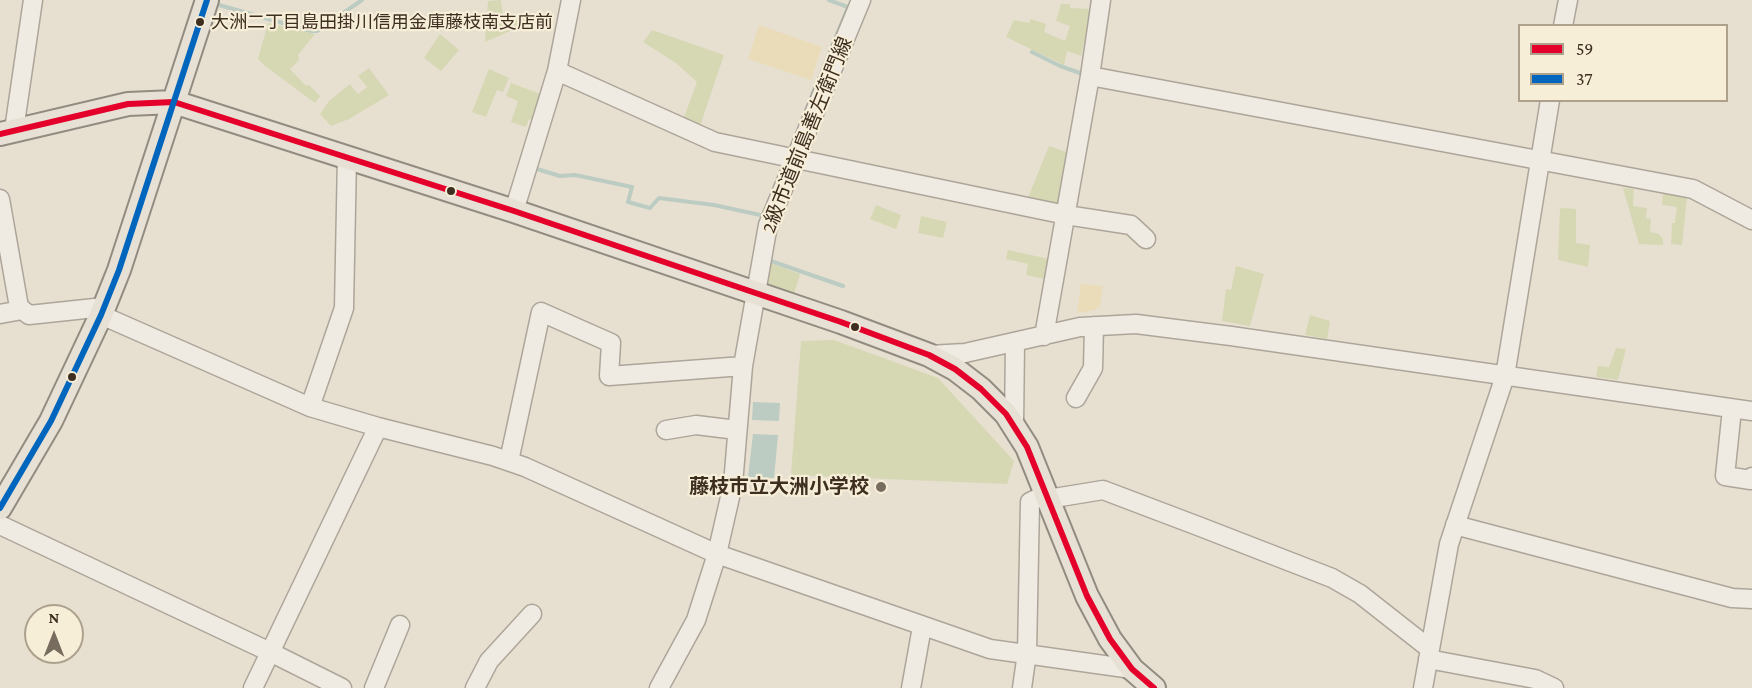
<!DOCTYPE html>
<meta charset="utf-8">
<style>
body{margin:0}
#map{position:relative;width:1752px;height:688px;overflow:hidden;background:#e7e0d1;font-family:"Crimson Pro",serif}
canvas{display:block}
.legend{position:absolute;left:1518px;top:24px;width:210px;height:78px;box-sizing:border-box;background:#f7eed8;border:2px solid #ada18e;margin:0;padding:8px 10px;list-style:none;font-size:18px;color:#3d2e20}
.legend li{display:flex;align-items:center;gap:12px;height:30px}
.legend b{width:30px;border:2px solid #ada18e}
.north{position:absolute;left:24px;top:604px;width:60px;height:60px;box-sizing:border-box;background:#f7eed8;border:2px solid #ada18e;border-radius:50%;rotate:0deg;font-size:16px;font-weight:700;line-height:24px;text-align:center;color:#3d2e20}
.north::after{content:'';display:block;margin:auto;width:21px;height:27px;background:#786c5e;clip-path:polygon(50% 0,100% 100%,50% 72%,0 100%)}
</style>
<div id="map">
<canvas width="1752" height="688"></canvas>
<ul class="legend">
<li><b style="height:8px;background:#e4002b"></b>59</li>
<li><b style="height:8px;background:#0065bd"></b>37</li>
</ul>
<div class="north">N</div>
</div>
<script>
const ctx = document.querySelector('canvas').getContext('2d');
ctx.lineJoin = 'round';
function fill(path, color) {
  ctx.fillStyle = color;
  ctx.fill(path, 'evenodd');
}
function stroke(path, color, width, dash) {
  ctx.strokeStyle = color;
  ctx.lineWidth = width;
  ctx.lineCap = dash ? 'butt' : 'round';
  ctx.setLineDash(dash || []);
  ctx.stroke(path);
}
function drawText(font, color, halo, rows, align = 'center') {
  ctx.font = font + ' "Crimson Pro","Noto Sans JP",serif';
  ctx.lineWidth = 4.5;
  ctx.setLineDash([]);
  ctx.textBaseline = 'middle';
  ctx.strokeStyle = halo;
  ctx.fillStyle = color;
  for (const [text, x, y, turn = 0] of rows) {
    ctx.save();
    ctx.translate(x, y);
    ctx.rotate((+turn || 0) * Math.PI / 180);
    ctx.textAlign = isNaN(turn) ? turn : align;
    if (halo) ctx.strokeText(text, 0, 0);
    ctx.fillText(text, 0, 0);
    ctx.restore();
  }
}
fill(new Path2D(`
 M501 0 503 17 530 12 533 21 485 42 488 1Z
 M1061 4H1070V8L1091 9 1081 56 1067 51 1064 65 1006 37 1014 20 1029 23 1031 19 1046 24 1044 32 1065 41 1070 26 1056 21Z
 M268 23 315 34 298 55 299 60 290 69 306 86 309 85 320 96 315 103 265 66 258 59Z
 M652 30 724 55 699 129 683 120 697 82 676 63 643 42Z
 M440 34 459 50 441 71 424 58Z
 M369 68 389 95 349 119 331 126 320 114 329 101 350 84 358 94 367 87 358 76Z
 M489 69 509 78 503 92 497 90 486 117 472 112Z
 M511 83 546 96 537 122 529 119 526 127 511 122 518 101 506 96Z
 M1049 146 1069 153 1059 209 1027 200Z
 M1623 188 1634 189 1633 206 1647 208 1646 218 1651 219 1650 232 1659 234 1663 239V245L1639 244Z
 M1663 193 1687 198 1682 245 1671 244 1672 223H1675L1677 207 1662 205Z
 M876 205 901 215 896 229 870 219Z
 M1560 208 1576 209V243L1590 245 1588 267 1558 260Z
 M921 216 947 222 943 238 918 233Z
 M1008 250 1049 259 1045 279 1026 275 1028 264 1006 259Z
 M767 262 800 274 794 294 763 283Z
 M1236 266 1264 274 1250 326 1222 321 1226 289 1231 290Z
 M1310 315 1330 321 1327 339 1305 335Z
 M834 340 938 378 1014 461 1007 484 791 475 801 341Z
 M1616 348 1626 349 1618 380 1596 377 1598 366 1609 367Z`), '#d6d7b3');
fill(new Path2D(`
 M759 25 822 47 811 80 748 59Z
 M1081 284 1103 286 1100 306 1095 310 1077 313Z`), '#eadcb9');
fill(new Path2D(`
 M753 402 780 403 779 421 752 420Z
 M753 434 778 435 774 478 748 477Z`), '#bcccc2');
stroke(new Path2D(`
 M219 5 311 31H317L362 0
 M1032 52 1060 66 1080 73
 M804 115 848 7 829 0
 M537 169 560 176 575 175 632 187 628 202 650 208 659 198 714 205 765 216
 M768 260 843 286`), '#bcccc2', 4);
const minor = new Path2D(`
 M1563 26 1568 0
 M557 71 715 142 1066 215 1131 225 1146 239
 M1090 76 1693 189 1752 220
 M14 130 33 0
 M0 199 19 307 29 315 104 307
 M514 211 557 71 571 0
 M0 314 22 310
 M101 315 310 407 378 427 493 456 525 467 717 554 990 649 1132 669
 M1044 336 1090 76 1101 0
 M929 355 965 353 1080 327 1136 324 1231 336 1752 411
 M1076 398 1093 368 1094 326
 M310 407 344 308 347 156
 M1732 409 1725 476 1751 480 1752 477
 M1014 426 1015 342
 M666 430 696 425 737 430
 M509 461 541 312 611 343 609 376 743 366
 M1048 499 1103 490 1198 526 1332 578 1360 594 1430 649
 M0 525 270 652 342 688
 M1455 525 1732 598 1752 599
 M1428 659 1535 679 1554 688
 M253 688 378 427
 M374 688 400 625
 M475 688 489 661 532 614
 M659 688 696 620 717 554 733 484 743 366 768 225 861 0
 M911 688 922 627
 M1022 688 1027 653 1030 502 1046 494
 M1423 688 1449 544 1505 376 1550 100`);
const major = new Path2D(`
 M0 134 128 104 174 102 514 211 841 322 929 355 955 369 981 389 1006 414 1027 447 1087 596 1110 639 1132 669 1154 688
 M0 508 51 421 101 315 119 270 207 0`);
stroke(minor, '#ada599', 21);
stroke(major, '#928b80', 26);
stroke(minor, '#efebe3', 18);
stroke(major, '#e6e1d4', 22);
stroke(new Path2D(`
 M0 134 128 104 174 102 514 211 841 322 929 355 955 369 981 389 1006 414 1027 447 1087 596 1110 639 1132 669 1154 688`), '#e4002b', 6);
stroke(new Path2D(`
 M0 508 51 421 101 315 119 270 207 0`), '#0065bd', 6);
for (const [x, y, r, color] of [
 [200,22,5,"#3d2e20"],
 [451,191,5,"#3d2e20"],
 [855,327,5,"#3d2e20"],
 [72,377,5,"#3d2e20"],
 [881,487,6,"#786c5e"]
]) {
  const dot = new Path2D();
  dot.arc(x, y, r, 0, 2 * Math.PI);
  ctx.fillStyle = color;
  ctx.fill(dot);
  stroke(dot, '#f7eed8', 2);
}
drawText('18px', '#3d2e20', '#f7eed8', [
 ["大洲二丁目島田掛川信用金庫藤枝南支店前",211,22]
], 'left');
drawText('20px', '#3d2e20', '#f7eed8', [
 ["2級市道前島善左衛門線",807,135,-68]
]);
drawText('bold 20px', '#3d2e20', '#f7eed8', [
 ["藤枝市立大洲小学校",869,487]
], 'right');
</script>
